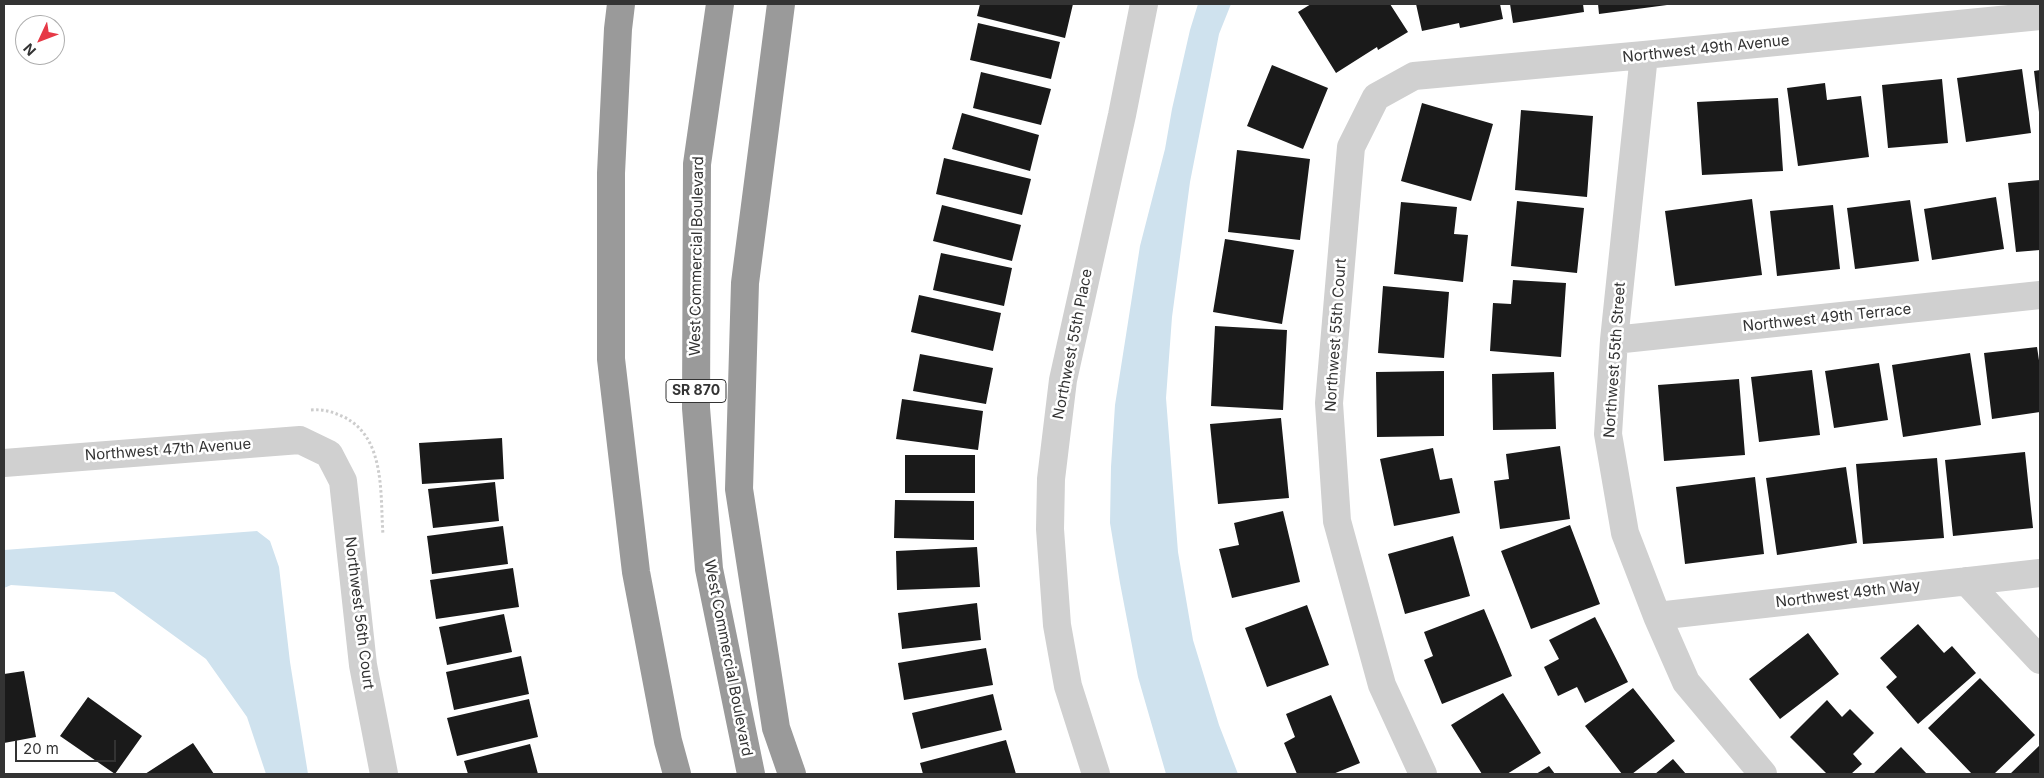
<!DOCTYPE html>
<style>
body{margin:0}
#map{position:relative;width:2044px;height:778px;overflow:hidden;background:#fff;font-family:Inter,sans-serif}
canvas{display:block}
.frame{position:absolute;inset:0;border:5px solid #333;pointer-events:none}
.north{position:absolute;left:15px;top:15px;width:50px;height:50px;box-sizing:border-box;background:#fff;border:1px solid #adadad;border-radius:50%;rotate:227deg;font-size:14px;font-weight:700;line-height:20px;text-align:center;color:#333}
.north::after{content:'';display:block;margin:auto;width:18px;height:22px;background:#e63946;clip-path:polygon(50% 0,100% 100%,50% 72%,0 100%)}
.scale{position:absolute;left:15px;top:740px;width:101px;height:22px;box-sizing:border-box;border:2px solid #333;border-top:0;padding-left:6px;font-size:15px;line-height:18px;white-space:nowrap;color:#333;-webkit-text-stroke:4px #fff;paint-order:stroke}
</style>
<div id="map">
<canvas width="2044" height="778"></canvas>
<div class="frame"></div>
<div class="north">N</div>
<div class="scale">20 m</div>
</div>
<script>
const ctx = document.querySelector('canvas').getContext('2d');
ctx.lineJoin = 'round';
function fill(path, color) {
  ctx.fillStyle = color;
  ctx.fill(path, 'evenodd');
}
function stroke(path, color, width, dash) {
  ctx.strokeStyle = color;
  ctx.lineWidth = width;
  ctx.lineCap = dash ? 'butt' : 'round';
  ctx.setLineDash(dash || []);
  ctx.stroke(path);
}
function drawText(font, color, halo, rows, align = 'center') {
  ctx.font = font + ' Inter,sans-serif';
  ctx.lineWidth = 5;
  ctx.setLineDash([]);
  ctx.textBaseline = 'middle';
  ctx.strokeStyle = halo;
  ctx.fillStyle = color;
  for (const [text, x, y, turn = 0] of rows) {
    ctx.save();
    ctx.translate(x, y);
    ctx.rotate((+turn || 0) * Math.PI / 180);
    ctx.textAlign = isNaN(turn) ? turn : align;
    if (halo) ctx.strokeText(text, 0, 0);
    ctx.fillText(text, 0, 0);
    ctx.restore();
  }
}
fill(new Path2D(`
 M1198 4H1231L1219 34 1190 182 1172 317 1166 398 1178 552 1193 640 1219 725 1238 774H1166L1138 677 1120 583 1110 523 1111 467 1115 405 1140 246 1165 149 1172 109 1190 30Z
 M257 531 270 541 279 567 290 662 308 774H266L247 717 206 659 114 592 11 585 4 588V550Z`), '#cfe2ee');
fill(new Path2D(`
 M980 4H1073L1065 38 977 16Z
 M1311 4H1390L1408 32 1378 50 1377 47 1336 73 1298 12Z
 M1416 4H1500L1503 19 1460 28 1459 23 1422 31Z
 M1510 4H1583L1584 12 1513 23Z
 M1598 4H1667V5L1599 14Z
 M978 23 1060 42 1051 79 970 60Z
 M1272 65 1328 88 1303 149 1247 126Z
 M2022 69 2031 133 1966 142 1957 78Z
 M2040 70V111L2039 112 2034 71Z
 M981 72 1051 89 1041 125 973 108Z
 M1942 79 1948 143 1888 148 1882 85Z
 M1825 83 1827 100 1861 96 1869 157 1798 166 1787 88Z
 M1778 98 1783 171 1702 175 1697 102Z
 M1422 103 1493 124 1471 201 1401 181Z
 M1521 110 1593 116 1587 197 1515 190Z
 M962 113 1039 135 1030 171 952 149Z
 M1237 150 1310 159 1300 240 1228 232Z
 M944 158 1031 179 1022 215 936 194Z
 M2040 180V250L2016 252 2008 183Z
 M1996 197 2004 249 1932 260 1924 209Z
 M1752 199 1762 275 1675 286 1665 211Z
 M1910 200 1919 261 1855 269 1847 208Z
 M1517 201 1584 208 1577 273 1511 266Z
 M1401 202 1457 207 1454 234 1468 235 1463 282 1394 274Z
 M942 205 1021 225 1012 261 933 241Z
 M1833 205 1840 269 1777 276 1770 211Z
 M1225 239 1294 250 1282 324 1213 312Z
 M941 253 1012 268 1004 306 933 290Z
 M1513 280 1566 283 1561 357 1490 351 1493 303 1511 304Z
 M1383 286 1449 292 1444 358 1378 353Z
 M919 295 1001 313 993 351 911 332Z
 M1215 326 1287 330 1283 410 1211 406Z
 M2037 347 2040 367V412L1992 419 1984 353Z
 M1970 353 1981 425 1903 437 1892 365Z
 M920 354 993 368 986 404 913 391Z
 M1879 363 1888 420 1834 428 1825 371Z
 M1812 370 1820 435 1759 442 1751 377Z
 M1444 371V436L1377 437 1376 372Z
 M1554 372 1556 429 1493 430 1492 374Z
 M1739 379 1745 455 1664 461 1658 385Z
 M902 399 983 411 978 450 896 439Z
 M1281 418 1289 498 1218 504 1210 424Z
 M502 438 504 479 422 484 419 443Z
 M1560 446 1570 519 1500 529 1494 481 1509 479 1506 454Z
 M1433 448 1440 480 1452 478 1460 513 1394 526 1380 459Z
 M2025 452 2033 528 1953 536 1945 460Z
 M905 455H975V493H905Z
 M1937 458 1944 538 1863 544 1856 464Z
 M1846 467 1857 543 1777 555 1766 478Z
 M1755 477 1764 554 1685 564 1676 487Z
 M495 482 499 521 433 528 428 489Z
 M895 500 974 501V540L894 538Z
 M1283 511 1300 582 1232 598 1219 549 1239 545 1234 523Z
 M1570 525 1600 604 1531 629 1501 551Z
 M503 526 508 564 432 574 427 536Z
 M1453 536 1470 596 1405 614 1388 554Z
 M977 547 980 587 897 590 896 551Z
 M513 568 519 607 436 619 430 580Z
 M977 603 981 640 902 649 898 613Z
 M1307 605 1329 665 1267 687 1245 628Z
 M1484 609 1512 676 1442 704 1424 660 1433 656 1424 632Z
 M504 614 512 652 447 665 439 627Z
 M1595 617 1628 682 1585 703 1577 687 1558 696 1544 667 1559 659 1549 640Z
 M1918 624 1944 653 1952 646 1976 673 1918 724 1886 687 1897 677 1880 658Z
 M1808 633 1839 674 1780 719 1749 679Z
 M986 648 993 685 904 700 898 663Z
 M521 656 529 694 454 710 446 672Z
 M24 671 36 737 4 743V674Z
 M1980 678 2035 735 1994 774H1972L1928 728Z
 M1633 688 1675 741 1632 774H1622L1585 726Z
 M1503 693 1541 753 1507 774H1482L1451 725Z
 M993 694 1002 730 921 749 912 713Z
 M1331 695 1360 763 1333 774H1297L1284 743 1295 737 1286 714Z
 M88 697 142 736 115 774 60 736Z
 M529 699 538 737 457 756 447 718Z
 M1827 700 1842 717 1850 709 1874 733 1853 754 1862 764 1851 774H1827L1790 737Z
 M1006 740 1016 774H923L920 763Z
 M193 743 214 774H145Z
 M530 744 538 774H468L464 761Z
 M2040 745V774H2010Z
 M1901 747 1927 774H1873Z
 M1673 759 1686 774H1655Z
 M1549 766 1555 774H1536Z`), '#1a1a1a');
stroke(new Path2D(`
 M311 410C324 409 333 412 344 417 386 438 380 495 383 535`), '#cdcdcd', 3, [2.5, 2.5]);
stroke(new Path2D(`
 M1644 55 1614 340 1608 434 1625 533 1657 616 1686 682 1763 774
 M1614 340 2040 295
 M4 463 300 440 329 454 343 481 363 665 384 774
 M1966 581 2040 660
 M1657 616 2040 573
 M1096 774 1068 686 1057 625 1050 529 1051 479 1063 380 1122 115 1144 4
 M1423 774 1382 685 1337 521 1329 403 1351 147 1376 97 1414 76 1644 55 2040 16`), '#d0d0d0', 28);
stroke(new Path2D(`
 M621 4 618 29 611 173V359L636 572 668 741 677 774
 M720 4 697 164 696 408 709 569 751 774
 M781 4 745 283 739 489 776 728 792 774`), '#9a9a9a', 28);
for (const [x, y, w] of [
 [696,391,60]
]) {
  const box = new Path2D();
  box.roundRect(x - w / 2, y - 11.5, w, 23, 4);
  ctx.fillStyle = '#fff';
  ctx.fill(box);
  stroke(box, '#333', 1);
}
drawText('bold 14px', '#333', null, [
 ["SR 870",696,391]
]);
drawText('15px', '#333', '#fff', [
 ["Northwest 49th Avenue",1706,49,-6],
 ["West Commercial Boulevard",697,256,-89],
 ["Northwest 49th Terrace",1827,318,-6],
 ["Northwest 55th Court",1336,335,-86],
 ["Northwest 55th Place",1073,344,-79],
 ["Northwest 55th Street",1615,360,-86],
 ["Northwest 47th Avenue",168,450,-4],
 ["Northwest 49th Way",1848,594,-7],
 ["Northwest 56th Court",359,613,83],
 ["West Commercial Boulevard",728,658,79]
]);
</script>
